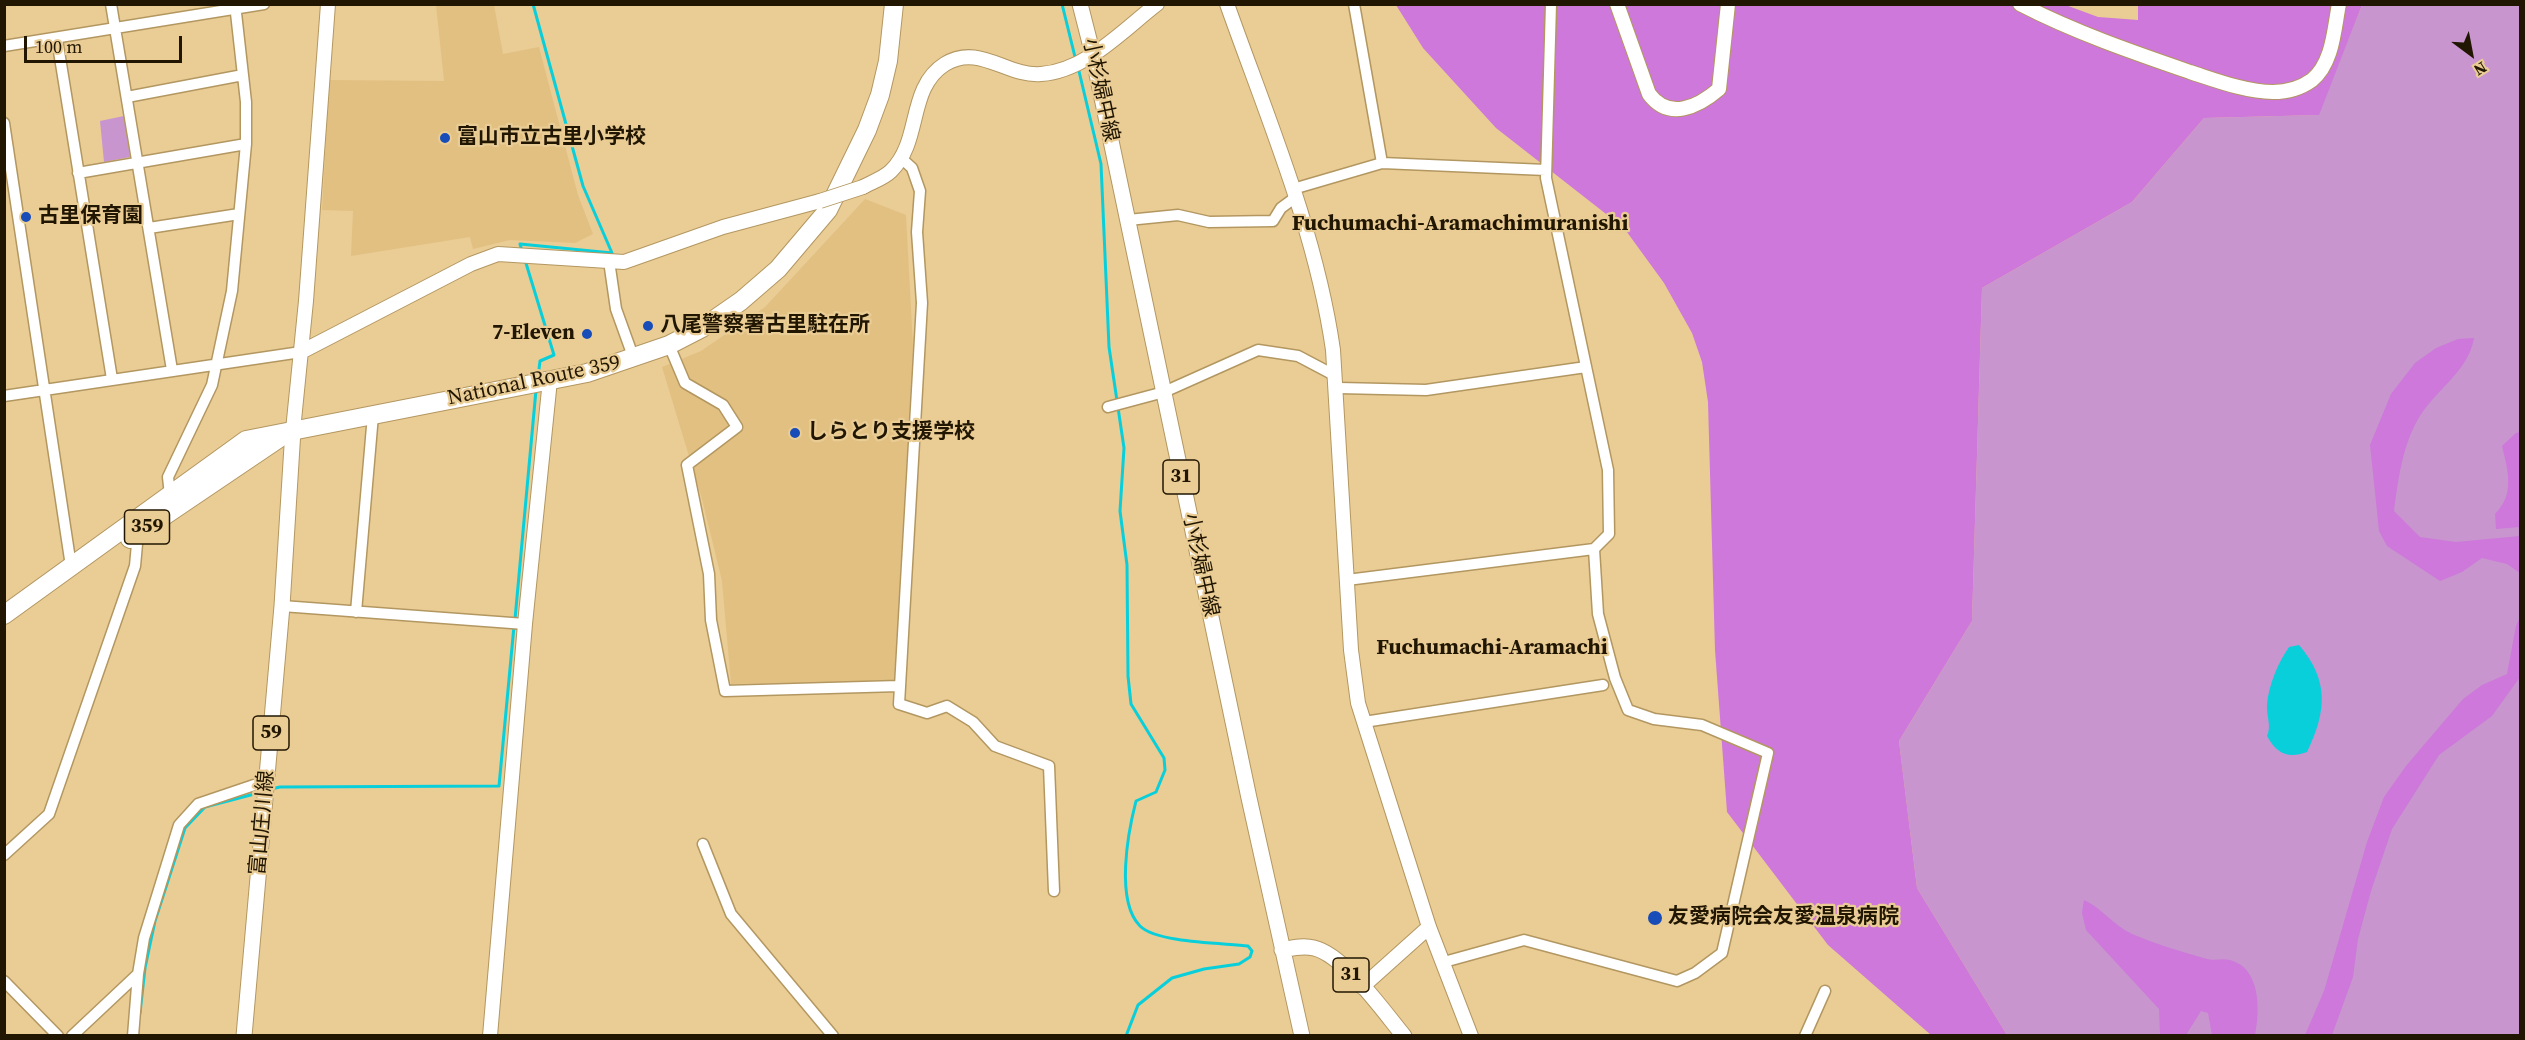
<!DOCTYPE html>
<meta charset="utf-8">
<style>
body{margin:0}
#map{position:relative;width:2525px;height:1040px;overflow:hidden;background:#eacc95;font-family:"Source Serif 4",serif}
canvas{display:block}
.frame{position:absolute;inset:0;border:6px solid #211602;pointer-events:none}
.north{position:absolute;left:2441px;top:24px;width:60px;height:60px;-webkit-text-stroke:4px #eacc95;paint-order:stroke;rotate:148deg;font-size:16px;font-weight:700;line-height:24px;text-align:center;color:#211602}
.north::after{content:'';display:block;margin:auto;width:21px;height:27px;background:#211602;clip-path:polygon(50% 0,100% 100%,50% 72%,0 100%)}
.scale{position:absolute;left:24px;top:36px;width:158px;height:27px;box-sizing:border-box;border:3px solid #211602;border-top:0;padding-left:8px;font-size:18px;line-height:21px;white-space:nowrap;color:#211602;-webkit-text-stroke:4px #eacc95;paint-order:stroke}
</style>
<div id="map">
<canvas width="2525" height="1040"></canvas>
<div class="frame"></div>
<div class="north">N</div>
<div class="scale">100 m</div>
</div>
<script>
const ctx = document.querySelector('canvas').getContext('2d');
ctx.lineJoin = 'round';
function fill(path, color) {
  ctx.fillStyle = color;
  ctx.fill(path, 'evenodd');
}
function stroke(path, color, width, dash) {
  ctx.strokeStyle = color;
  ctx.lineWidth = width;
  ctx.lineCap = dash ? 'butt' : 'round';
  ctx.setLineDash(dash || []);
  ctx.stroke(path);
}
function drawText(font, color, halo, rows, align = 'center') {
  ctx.font = font + ' "Source Serif 4","Noto Sans JP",serif';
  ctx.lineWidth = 4.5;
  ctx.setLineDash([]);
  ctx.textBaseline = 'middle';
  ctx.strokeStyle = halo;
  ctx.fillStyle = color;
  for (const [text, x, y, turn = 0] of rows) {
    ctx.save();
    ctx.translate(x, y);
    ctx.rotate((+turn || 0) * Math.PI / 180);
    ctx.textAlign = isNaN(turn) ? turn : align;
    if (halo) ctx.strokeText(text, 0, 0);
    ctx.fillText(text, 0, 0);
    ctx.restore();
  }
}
fill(new Path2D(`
 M436 5H494L503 54 539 47 578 195 593 234 575 243 510 240 473 249 470 237 351 256 353 211 322 210 329 80 444 81Z
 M865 199 906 215 913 346 894 681 731 684 722 581 702 499 662 367 701 351 765 307Z`), '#e2c082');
fill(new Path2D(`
 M2362 5H2520V1035H2007L1917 888 1899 741 1972 621 1982 288 2132 202 2204 118 2318 115Z
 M124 116 130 157 104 162 100 121Z`), '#c895cf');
fill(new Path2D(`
 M2063 4 2098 17 2138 20V5H2362L2319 115 2204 118 2132 202 1982 288 1972 621 1899 741 1917 888 2007 1035H1931L1828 945 1727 812 1715 650 1708 402 1702 362 1692 333 1664 283 1624 228 1496 128 1423 48 1396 5Z
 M2474 338C2468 373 2433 391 2417 421 2402 448 2398 481 2394 511L2420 537 2456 542 2520 536V573L2507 564 2482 558 2462 572 2440 581 2387 546 2379 531 2370 445 2391 394 2415 363 2436 348 2458 339Z
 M2520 432V527L2496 529 2495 514C2515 494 2508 471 2502 446L2516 433Z
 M2520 617V677L2492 716 2439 755 2392 829 2371 891 2358 939 2353 977 2332 1035H2305L2324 991 2367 842 2384 797 2406 766 2463 699 2482 685 2507 674 2516 626Z
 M2084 900C2102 908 2114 926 2132 934 2156 944 2182 952 2207 959 2214 961 2222 958 2230 960 2261 968 2260 1011 2255 1035H2212L2208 1013 2201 1011 2186 1035H2160L2159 1009 2086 930 2082 913Z`), '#cd78da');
fill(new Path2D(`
 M2299 645C2329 680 2327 711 2307 752 2288 759 2277 754 2267 736 2272 725 2266 716 2267 704 2269 684 2278 663 2289 647Z`), '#09cfdb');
stroke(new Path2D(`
 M1062 4 1076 61
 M1078 67 1101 164 1109 347 1124 448 1120 511 1127 565 1128 676 1131 704 1164 758 1165 770 1156 792 1136 801C1128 832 1115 901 1140 926 1157 943 1223 943 1248 946L1252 951 1250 957 1239 964 1204 969 1172 978 1138 1005 1126 1036
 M522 251 520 244 612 253 583 186 533 4
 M525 260 554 355 540 361 538 377
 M515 619 536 390
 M271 789 280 787 499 786 514 626
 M140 1013 145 968 155 921 185 828 205 807 262 792`), '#09cfdb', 3);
const street = new Path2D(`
 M111 4 172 370
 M1354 4 1382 163 1546 170
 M57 39 112 379
 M4 46 264 4
 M127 97 243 75
 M4 123 71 566
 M901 158 912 168 920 191 917 232 922 303 899 704 927 713 947 706 973 722 995 746 1049 766 1054 891
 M78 173 246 144
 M1293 189 1382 163
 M1128 220 1178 215 1209 222 1273 221 1281 208 1296 197
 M149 228 239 214
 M609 261 616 309 634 359
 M669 345 685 383 723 405 737 427 687 465 709 574 711 620 725 691 899 686
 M1339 388 1426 390 1586 367
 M4 396 301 352
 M1108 407 1164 392 1258 350 1298 356 1334 375
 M170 495 168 477 212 385 232 291 246 144V102L235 4
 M1347 580 1594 549 1609 534 1608 470 1546 178 1551 4
 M282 606 525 624
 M356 612 373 415
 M1364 722 1603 685
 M703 844 731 914 833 1036
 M4 855 49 814 135 566 138 533
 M1444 962 1524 940 1677 981 1695 973 1722 953 1768 753 1702 725 1654 719 1628 710 1615 678 1598 614 1594 549
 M4 981 58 1036
 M72 1036 138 974 144 938 179 825 198 804 266 781
 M133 1036 138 974
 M1805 1036 1825 991`);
const secondary = new Path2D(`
 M1227 4C1267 117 1316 231 1333 350L1351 650 1358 703 1429 927 1471 1036
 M1617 4 1649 94C1669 121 1698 107 1719 89L1728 4
 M2020 4C2074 32 2132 52 2190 72 2215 80 2246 92 2273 92 2286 92 2301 88 2312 80 2333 63 2334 29 2339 4
 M863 187C872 182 884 178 891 171 922 141 907 88 945 64 979 43 1007 77 1041 74 1086 71 1123 30 1157 4
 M301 352 471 264 498 254 624 262 723 227 820 201
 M293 430 306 301 328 4
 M1362 987 1429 927
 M490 1036 525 624 550 380`);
const primary = new Path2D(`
 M1080 4 1093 55 1249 798 1302 1036
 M1282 950C1292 948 1303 945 1314 948 1344 955 1384 1012 1404 1036
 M244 1036 282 606 293 430`);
const highway = new Path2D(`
 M130 539 281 437
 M4 615 246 440 587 373 669 345 702 328 741 301 778 269 828 210 867 130 880 95 888 61 894 4`);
stroke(street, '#b39761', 13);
stroke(secondary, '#b39761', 16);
stroke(primary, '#b39761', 17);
stroke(highway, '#b39761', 20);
stroke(street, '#fff', 10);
stroke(secondary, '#fff', 14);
stroke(primary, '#fff', 15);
stroke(highway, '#fff', 18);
const secondaryBridge = new Path2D(`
 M820 201 863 187`);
stroke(secondaryBridge, '#b39761', 16, []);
stroke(secondaryBridge, '#fff', 14);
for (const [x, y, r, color] of [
 [445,138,6,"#184cb8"],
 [26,217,6,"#184cb8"],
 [648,326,6,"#184cb8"],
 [587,334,6,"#184cb8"],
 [795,433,6,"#184cb8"],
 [1655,918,8,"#184cb8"]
]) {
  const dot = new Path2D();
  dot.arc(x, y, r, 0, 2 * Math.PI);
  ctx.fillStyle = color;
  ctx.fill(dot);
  stroke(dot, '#eacc95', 2);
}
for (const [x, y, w] of [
 [1181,477,36],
 [147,527,45],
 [271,733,36],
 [1351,975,36]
]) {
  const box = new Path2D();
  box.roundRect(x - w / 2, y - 17, w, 34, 4.5);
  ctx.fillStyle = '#eacc95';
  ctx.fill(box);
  stroke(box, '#211602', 1.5);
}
drawText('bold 20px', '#211602', null, [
 ["31",1181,477],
 ["359",147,527],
 ["59",271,733],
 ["31",1351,975]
]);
drawText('21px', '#211602', '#eacc95', [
 ["小杉婦中線",1100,90,78],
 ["National Route 359",534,381,-12],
 ["小杉婦中線",1200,565,78],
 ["富山庄川線",263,823,-85]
]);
drawText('bold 21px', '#211602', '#eacc95', [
 ["富山市立古里小学校",457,138],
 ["古里保育園",38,217],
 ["八尾警察署古里駐在所",660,326],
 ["7-Eleven",575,334,"right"],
 ["しらとり支援学校",807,433],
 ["友愛病院会友愛温泉病院",1668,918]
], 'left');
drawText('bold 22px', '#211602', '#eacc95', [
 ["Fuchumachi-Aramachimuranishi",1460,224],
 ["Fuchumachi-Aramachi",1492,648]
]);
</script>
